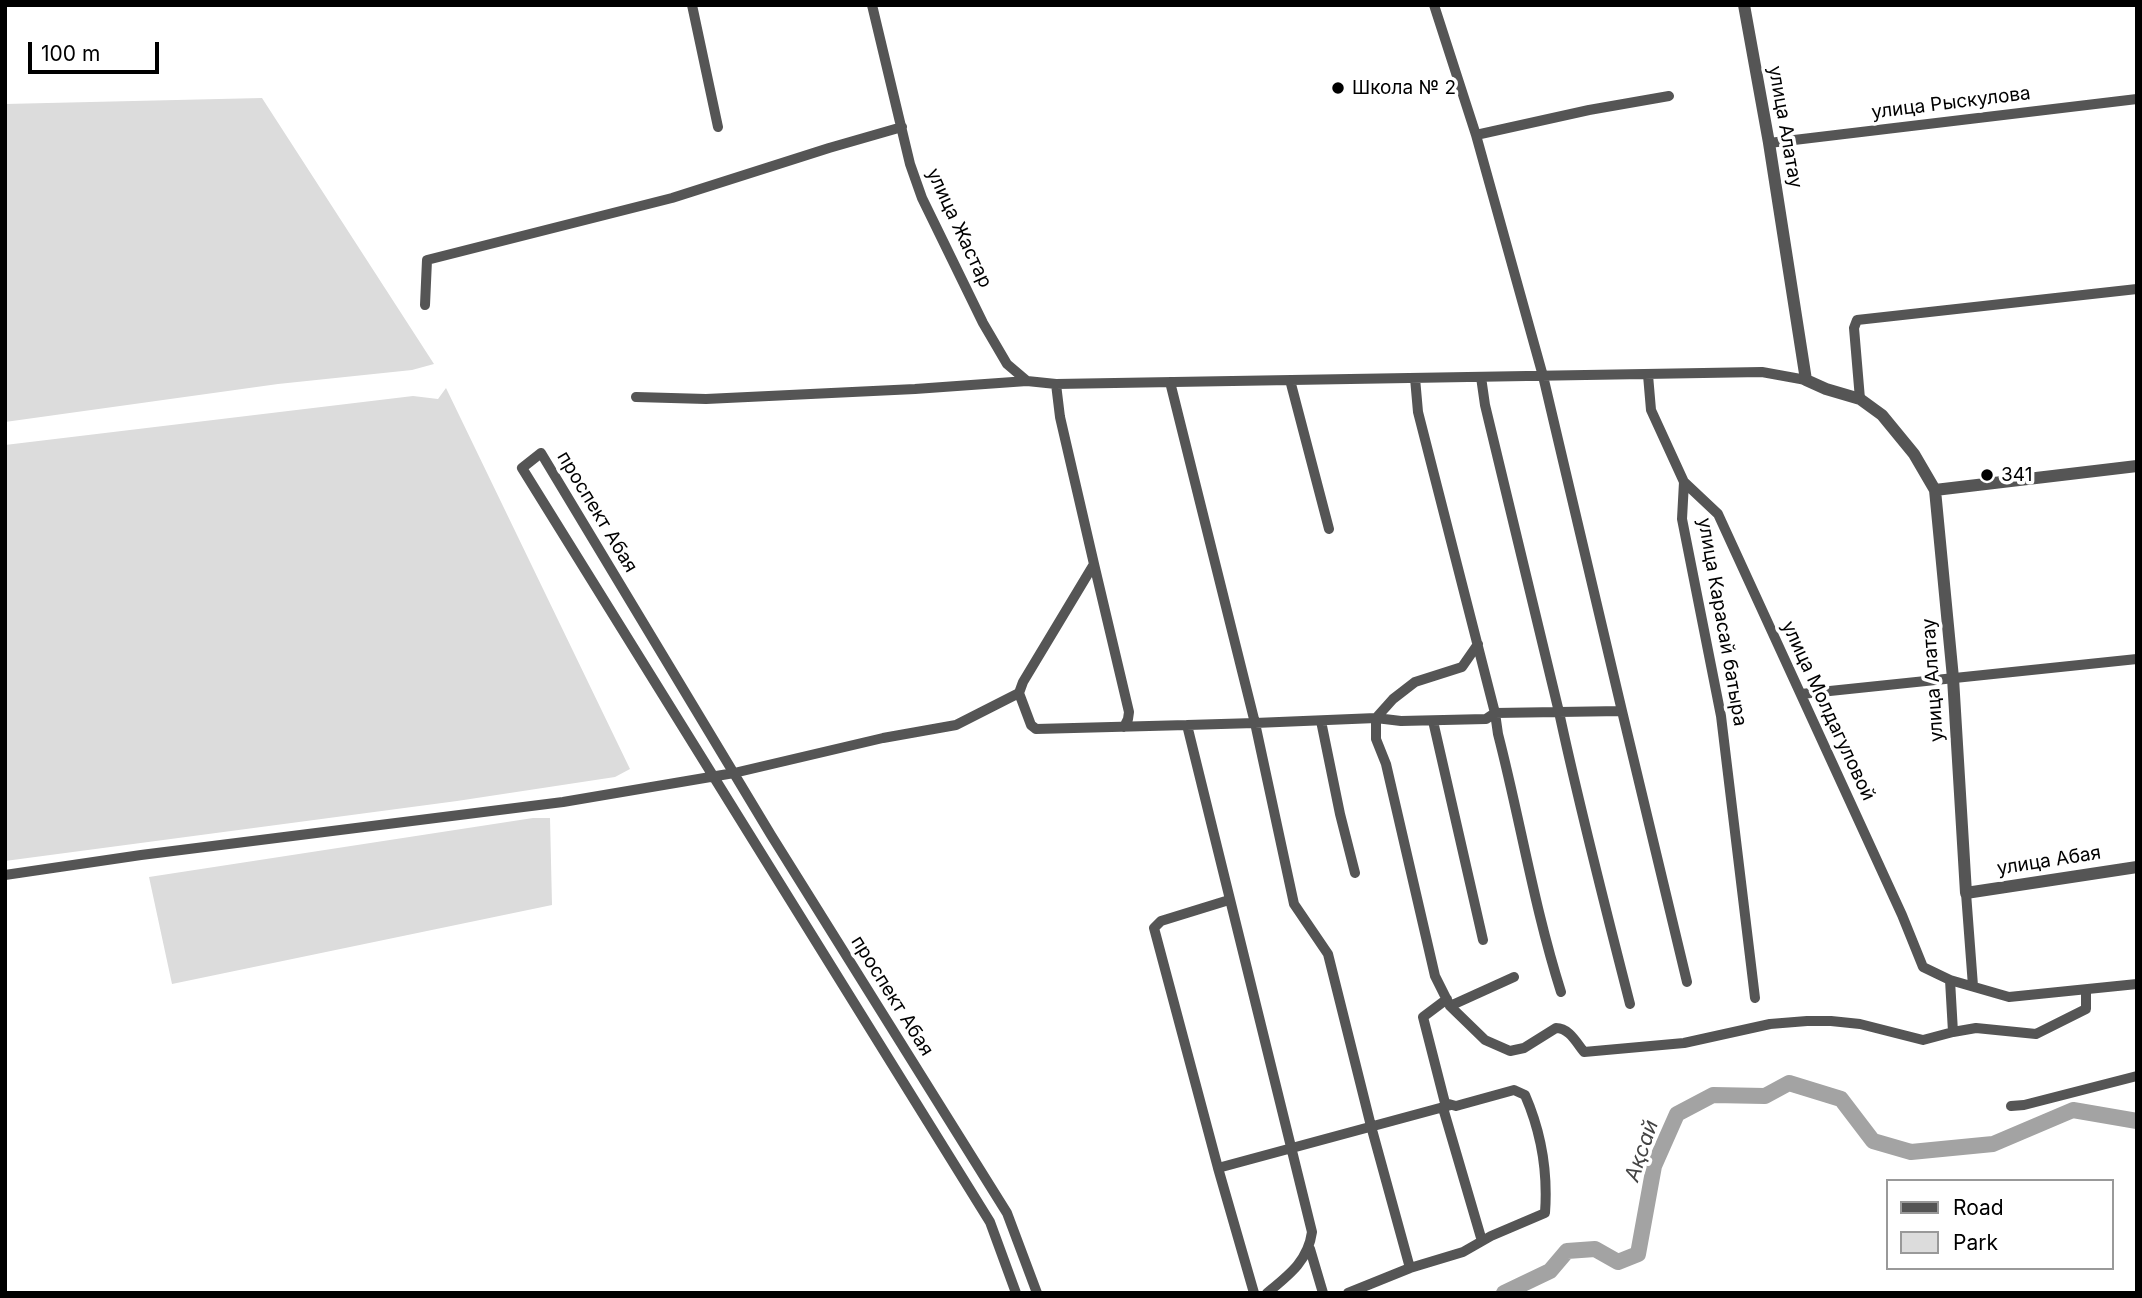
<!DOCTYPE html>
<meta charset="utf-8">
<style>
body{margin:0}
#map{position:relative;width:2142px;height:1298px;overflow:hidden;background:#fff;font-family:Inter,sans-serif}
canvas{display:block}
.frame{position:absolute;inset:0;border:7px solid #000;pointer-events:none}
.legend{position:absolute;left:1886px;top:1179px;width:228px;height:91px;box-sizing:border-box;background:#fff;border:2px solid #999;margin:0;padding:9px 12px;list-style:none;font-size:21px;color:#000}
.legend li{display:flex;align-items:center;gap:14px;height:35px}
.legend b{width:35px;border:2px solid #999}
.scale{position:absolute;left:28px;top:42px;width:131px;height:32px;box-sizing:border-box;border:4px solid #000;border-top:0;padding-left:9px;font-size:21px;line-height:24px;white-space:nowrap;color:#000;-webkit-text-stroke:5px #fff;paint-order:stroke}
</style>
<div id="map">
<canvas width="2142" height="1298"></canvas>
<div class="frame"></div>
<ul class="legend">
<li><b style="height:9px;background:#555"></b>Road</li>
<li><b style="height:19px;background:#dcdcdc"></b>Park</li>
</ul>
<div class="scale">100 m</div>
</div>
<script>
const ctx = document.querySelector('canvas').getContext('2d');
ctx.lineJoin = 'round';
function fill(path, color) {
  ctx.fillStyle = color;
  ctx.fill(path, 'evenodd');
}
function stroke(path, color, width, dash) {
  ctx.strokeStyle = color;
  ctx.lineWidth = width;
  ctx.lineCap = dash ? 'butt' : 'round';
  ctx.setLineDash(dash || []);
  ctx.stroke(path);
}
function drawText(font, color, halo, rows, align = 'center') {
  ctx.font = font + ' Inter,sans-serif';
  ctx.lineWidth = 7;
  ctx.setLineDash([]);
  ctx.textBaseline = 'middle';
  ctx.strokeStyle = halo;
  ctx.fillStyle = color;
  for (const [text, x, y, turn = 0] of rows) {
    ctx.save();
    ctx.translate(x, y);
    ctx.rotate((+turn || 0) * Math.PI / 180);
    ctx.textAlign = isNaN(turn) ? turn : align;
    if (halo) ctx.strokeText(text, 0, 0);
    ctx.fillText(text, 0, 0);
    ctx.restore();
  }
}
fill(new Path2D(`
 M262 98 434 364 412 370 278 384 5 422V104Z
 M446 388 630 769 615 777 457 801 5 861V445L413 396 438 399Z
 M533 818H550L552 905 172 984 149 877Z`), '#dcdcdc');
stroke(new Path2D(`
 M1504 1293 1550 1271 1567 1251 1595 1249 1618 1262 1638 1254 1654 1166 1677 1114 1713 1095 1765 1096 1789 1083 1841 1099 1873 1141 1911 1152 1993 1144 2073 1110 2137 1121`), '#a3a3a3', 16);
stroke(new Path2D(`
 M692 5 718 127
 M872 5 910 164 922 198 983 323 1007 364 1027 381 1056 384 1762 372 1806 380
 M1434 5 1476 135 1543 376 1622 711
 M1476 135 1589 110 1669 96
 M1769 143 2137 99
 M425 305 427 260 672 198 829 148 902 127
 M1648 375 1651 410 1684 482 1682 519 1721 716 1755 998
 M1481 377 1485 405 1559 712 1622 711 1687 982
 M1415 378 1418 412 1495 713 1498 734C1520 819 1534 907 1561 992
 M1290 380 1329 529
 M1170 382 1255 723 1187 725 1312 1232C1308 1261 1289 1275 1267 1293
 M1056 384 1060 417 1094 564 1023 682 1019 693 1031 725 1036 729 1187 725
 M636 397 706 399 915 389 1027 381
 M1860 399 1854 328 1857 320 2137 289
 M1684 482 1718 514 1902 915 1923 967 1950 980 2009 997 2137 984
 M1094 564 1129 712 1128 719 1124 727
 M1478 644 1462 667 1415 682 1393 699 1376 718V739L1386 764 1435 976 1450 1006 1485 1040 1510 1051 1524 1048 1556 1028C1569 1028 1576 1042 1584 1052L1684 1043 1770 1024 1807 1021H1831L1860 1024 1923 1040 1953 1032
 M1801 694 2137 659
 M1321 721 1340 814 1355 873
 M1433 721 1483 940
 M5 875 141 855 563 802 734 773 883 738 956 725 1019 693
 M1966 893 1973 986
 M1950 980 1953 1032 1976 1028 2036 1034 2086 1009V990
 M1450 1006 1514 977
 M2011 1106 2024 1105 2137 1076
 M1443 1108 1482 1241
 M1218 1168 1154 928 1161 921 1229 900
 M1310 1249 1323 1293
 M1410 1268 1371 1126 1328 954 1294 904 1255 723 1376 718 1401 721 1486 719 1495 713 1559 712C1580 810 1605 906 1630 1004
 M1016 1293 990 1222 522 468 541 453 771 835 1007 1213 1037 1293
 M1254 1293 1218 1168 1451 1105
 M1348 1293 1410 1268 1463 1252 1491 1236 1545 1213C1548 1172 1542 1134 1525 1095L1514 1090 1456 1106 1445 1103 1423 1017 1447 999`), '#555', 10);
stroke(new Path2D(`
 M1744 5 1769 143 1806 380 1826 389 1860 399 1882 415 1914 454 1935 490 1953 678 1966 893 2137 867
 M1935 490 2137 466`), '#555', 12);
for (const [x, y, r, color] of [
 [1338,88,7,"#000"],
 [1987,475,7,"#000"]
]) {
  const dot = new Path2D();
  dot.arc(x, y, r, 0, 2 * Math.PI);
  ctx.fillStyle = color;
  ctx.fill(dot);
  stroke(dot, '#fff', 2.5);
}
drawText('19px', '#000', '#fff', [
 ["Школа № 2",1352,88],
 ["341",2001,475]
], 'left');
drawText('19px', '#000', '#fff', [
 ["улица Рыскулова",1951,103,-7],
 ["улица Алатау",1785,127,80],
 ["улица Жастар",959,228,65],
 ["проспект Абая",597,512,59],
 ["улица Карасай батыра",1722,622,80],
 ["улица Алатау",1933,680,-94],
 ["улица Молдагуловой",1828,711,65],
 ["улица Абая",2049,861,-9],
 ["проспект Абая",892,996,58]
]);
drawText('italic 21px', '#444', '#fff', [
 ["Ақсай",1642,1151,-71]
]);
</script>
